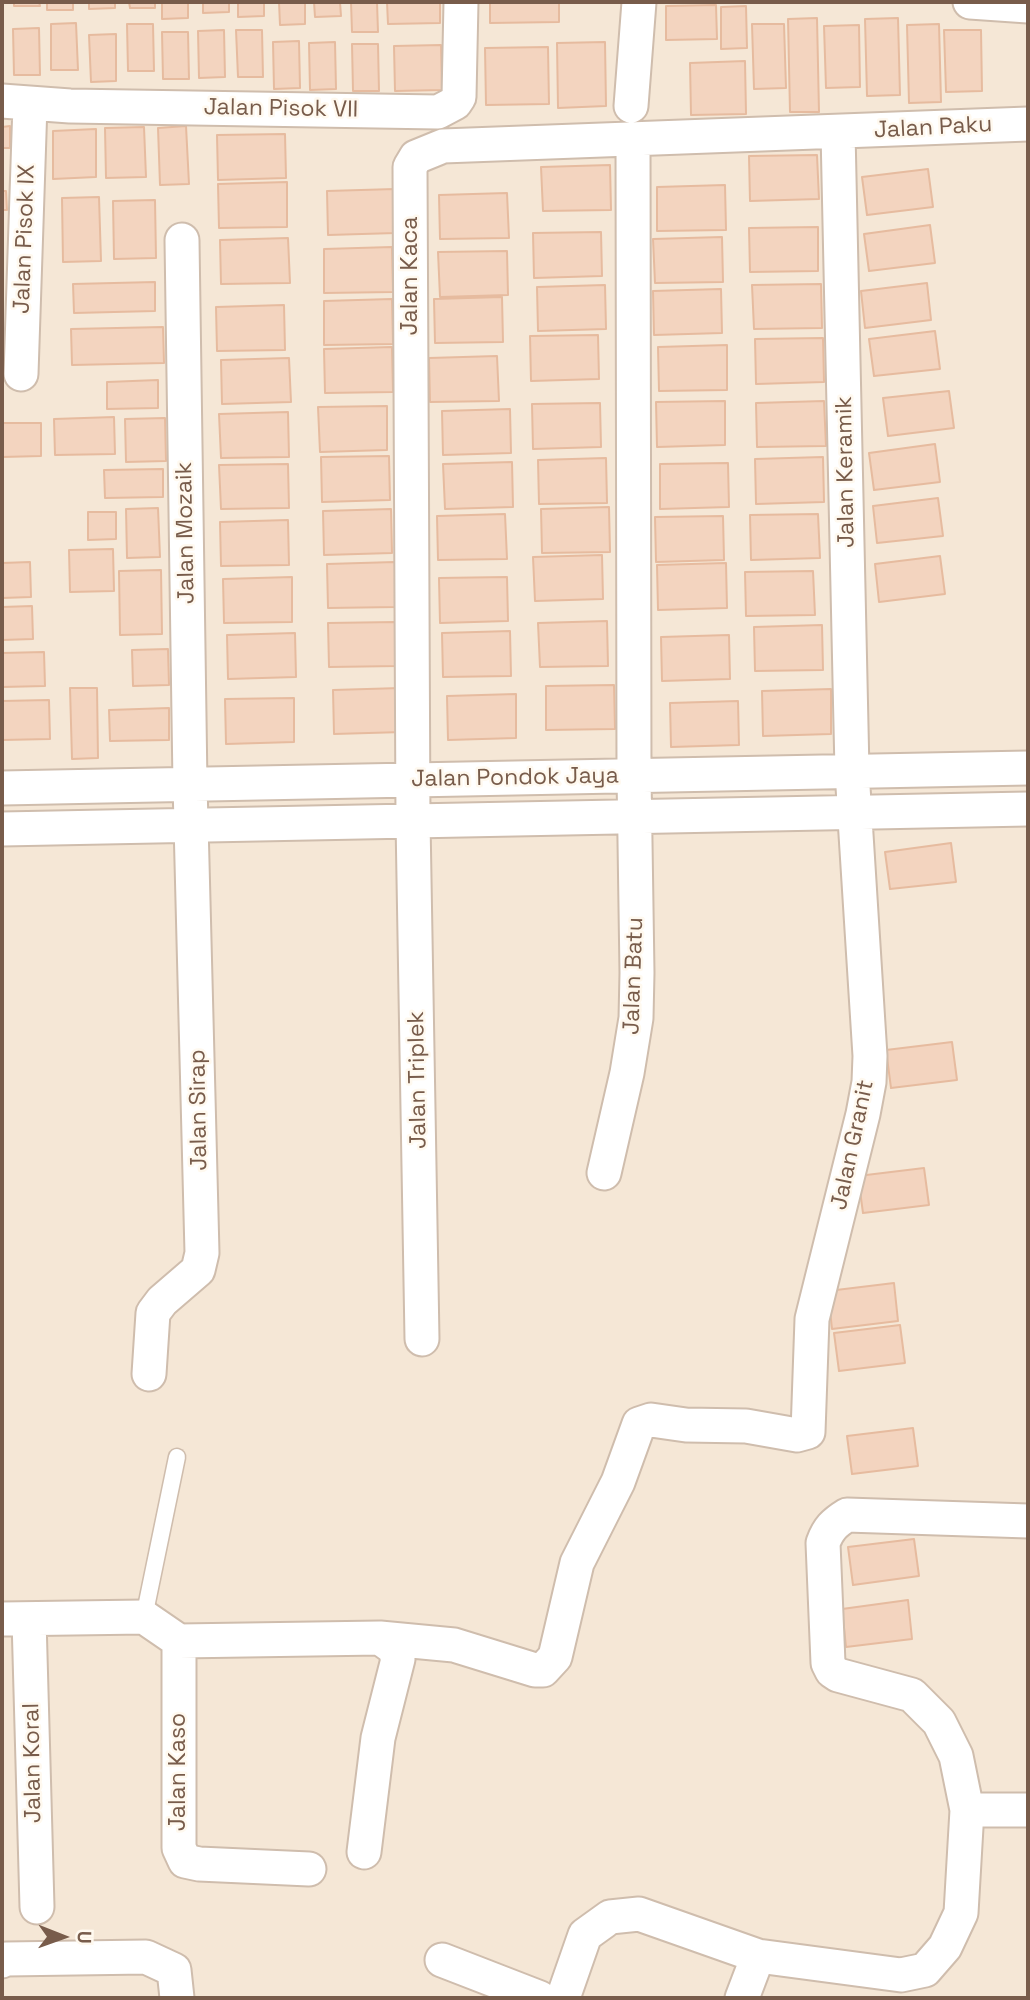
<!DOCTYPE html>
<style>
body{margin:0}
#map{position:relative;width:1030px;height:2000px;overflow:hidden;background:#fdf5e8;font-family:"Space Grotesk",sans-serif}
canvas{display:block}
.frame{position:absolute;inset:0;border:4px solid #785c4b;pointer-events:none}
.north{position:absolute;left:28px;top:1902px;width:70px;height:70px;-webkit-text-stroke:5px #fff9ef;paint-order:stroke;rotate:91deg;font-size:19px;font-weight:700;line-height:28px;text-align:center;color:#785c4b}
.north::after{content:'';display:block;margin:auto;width:24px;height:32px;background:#785c4b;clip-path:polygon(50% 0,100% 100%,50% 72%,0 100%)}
</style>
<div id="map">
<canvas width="1030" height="2000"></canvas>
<div class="frame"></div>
<div class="north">U</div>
</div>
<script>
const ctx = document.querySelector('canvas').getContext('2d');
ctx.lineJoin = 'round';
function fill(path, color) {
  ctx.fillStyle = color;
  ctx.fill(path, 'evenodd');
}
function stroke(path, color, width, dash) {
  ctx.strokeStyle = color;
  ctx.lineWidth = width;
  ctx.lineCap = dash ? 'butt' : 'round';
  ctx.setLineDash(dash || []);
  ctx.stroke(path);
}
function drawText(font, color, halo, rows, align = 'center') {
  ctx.font = font + ' "Space Grotesk",sans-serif';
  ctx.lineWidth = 5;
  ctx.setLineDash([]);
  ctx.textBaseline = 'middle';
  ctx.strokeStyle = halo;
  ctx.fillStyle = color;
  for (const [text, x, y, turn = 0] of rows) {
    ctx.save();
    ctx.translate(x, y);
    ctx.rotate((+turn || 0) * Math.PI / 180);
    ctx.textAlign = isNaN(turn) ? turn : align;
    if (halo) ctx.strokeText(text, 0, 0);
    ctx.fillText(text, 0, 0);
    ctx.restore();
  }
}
fill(new Path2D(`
 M2 2H1028V1998H2Z`), '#f5e7d6');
const building = new Path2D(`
 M14 2H39L40 6H14Z
 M47 2H73V10H47Z
 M89 2H115V8L89 9Z
 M129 2H155V8H130Z
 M162 2H188V18L162 19Z
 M203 2H229V12L203 13Z
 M238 2H264V16L238 17Z
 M279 2H305V24L280 25Z
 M314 2H340L341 16 315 17Z
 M351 2H377L378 32H352Z
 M387 2H440V23L388 24Z
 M490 2H559V22L490 23Z
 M716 5 717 39 666 40V6Z
 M746 6 747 48 721 49V7Z
 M817 18 819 112H790L788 19Z
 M898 18 900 95 867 96 865 19Z
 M76 23 78 70H51V24Z
 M127 24H153L154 71H128Z
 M752 24H784L786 88 754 89Z
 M939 24 941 102 909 103 907 25Z
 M859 25 860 87 826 88 824 26Z
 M39 28 40 75H14L13 29Z
 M224 30 225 77 199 78 198 31Z
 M236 30H262L263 77H238Z
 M944 30H981L982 91 946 92Z
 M162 32H188L189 79H163Z
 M116 34V81L91 82 89 35Z
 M299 41 300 88 274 89 273 42Z
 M335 42 336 89 310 90 309 43Z
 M605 42 606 106 558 108 557 43Z
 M352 44H378L379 91H353Z
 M441 45 442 90 395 91 394 46Z
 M548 47 549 104 486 105 485 48Z
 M745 61 746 114 691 115 690 63Z
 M10 126V148H2V127Z
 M186 126 189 184 160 185 158 128Z
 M144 127 146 177 106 178 105 128Z
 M96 129V177L53 179V131Z
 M285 134 286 178 218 180 217 135Z
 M817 155 819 199 750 201 749 156Z
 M610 165 611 210 543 211 541 167Z
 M928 169 933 207 867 215 862 177Z
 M287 182V227L219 228 218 184Z
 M725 185 726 230 657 231V187Z
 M395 189 396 233 328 235 327 191Z
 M2 191H6L7 210H2Z
 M507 193 509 238 440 239 439 195Z
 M99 197 101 261 63 262 62 198Z
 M155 200 156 258 114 259 113 201Z
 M930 225 935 263 869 271 864 234Z
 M818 227V271L750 272 749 228Z
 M601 232 602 276 534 278 533 233Z
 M722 237 723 282 655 283 653 239Z
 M288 238 290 283 221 284 220 240Z
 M392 247 393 292 324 293V249Z
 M507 251 508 295 440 297 438 252Z
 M155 282V311L74 313 73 284Z
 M927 283 931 320 865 328 861 291Z
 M821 284 822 328 754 329 752 285Z
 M605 285 606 329 538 331 537 287Z
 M721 289 722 333 654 335 653 291Z
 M502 297 503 342 435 343 434 299Z
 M392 299 393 344 324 345V301Z
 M284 305 285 350 217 351 216 307Z
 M163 327 164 363 72 365 71 329Z
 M935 331 940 369 874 376 869 339Z
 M598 335 599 379 531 381 530 336Z
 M823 338 824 382 756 384 755 339Z
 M727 345V390L659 391 658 347Z
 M392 347 393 392 325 393 324 349Z
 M497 356 499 401 430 402 429 358Z
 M289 358 291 402 222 404 221 360Z
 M158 380V408L107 409V382Z
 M949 391 954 428 888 436 883 398Z
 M725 401V445L657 447 656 402Z
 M824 401 826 446 757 447 756 403Z
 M600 403 601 447 533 449 532 404Z
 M387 406V450L320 452 318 407Z
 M510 409 511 453 443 455 442 411Z
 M288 412 289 457 221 458 219 414Z
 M114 417 115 454 55 455 54 419Z
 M165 418 166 461 126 462 125 419Z
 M2 423H41V456L2 457Z
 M935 444 940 482 874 490 869 453Z
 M389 456 390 500 322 502 321 457Z
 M823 457 824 502 756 504 755 459Z
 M606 458 607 503 539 504 538 460Z
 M512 462 513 507 445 509 443 464Z
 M728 463 729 507 660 509V464Z
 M288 464 289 508 221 509 219 465Z
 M163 469V497L105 498 104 470Z
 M938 498 943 536 877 543 873 506Z
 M609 507 610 552 542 553 541 509Z
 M158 508 160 557 127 558 126 509Z
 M391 509 392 553 324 555 323 511Z
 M88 512H116V539L88 540Z
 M505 514 507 559 438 560 437 516Z
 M818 514 820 558 751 560 750 515Z
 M723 516 724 560 656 562 655 517Z
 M288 520 289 565 221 566 220 522Z
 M113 549 114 591 70 592 69 550Z
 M602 555 603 599 535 601 533 557Z
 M940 556 945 594 879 602 875 564Z
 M30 562 31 597 2 598V563Z
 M395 562 397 607 328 608 327 564Z
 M726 563 727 608 658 610 657 565Z
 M161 570 162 634 120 635 119 571Z
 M813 571 815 615 746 616 745 572Z
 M292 577V622L224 623 223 579Z
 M507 577 508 621 440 623 439 578Z
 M32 606 33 639 2 640V607Z
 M607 621 608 666 540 667 538 623Z
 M396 622 398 666 329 667 328 623Z
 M822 625 823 670 755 671 754 627Z
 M510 631 511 676 443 677 442 633Z
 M295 633 296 677 228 679 227 635Z
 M729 635 730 679 662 681 661 637Z
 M168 649 169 685 133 686 132 650Z
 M44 652 45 686 2 687V653Z
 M614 685 615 729 546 730V686Z
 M70 688H97L98 758 72 759Z
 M401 688 403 732 334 734 333 690Z
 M831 689V734L763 736 762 691Z
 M516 694V738L448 740 447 696Z
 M294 698V742L226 744 225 699Z
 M49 700 50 739 2 740V701Z
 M738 701 739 745 671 747 670 703Z
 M169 708V740L110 741 109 710Z
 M951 843 956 882 890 889 885 852Z
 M952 1042 957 1080 891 1088 886 1050Z
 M924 1168 929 1205 863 1213 858 1176Z
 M894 1283 898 1321 832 1329 828 1291Z
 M900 1325 905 1363 839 1371 834 1333Z
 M913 1428 918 1466 852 1474 847 1436Z
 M914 1539 919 1576 853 1585 848 1547Z
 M908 1600 912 1639 846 1647 842 1609Z`);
fill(building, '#f3d4bf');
stroke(building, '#e6bb9f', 2);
const service = new Path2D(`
 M144 1617 177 1457`);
const minor = new Path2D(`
 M970 2 1028 6
 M2 101 70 106 438 112 455 103 459 97 461 2
 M631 106 639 2
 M21 374 30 104
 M2 788 1028 768
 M2 829 1028 809
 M604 1173 627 1073 636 1018 637 973 634 776 633 139
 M422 1339 413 821 410 167 416 157 443 146 1028 124
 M149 1374 153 1313 162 1301 198 1270 202 1253 190 784 182 240
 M1028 1521 847 1515C834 1523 828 1529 823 1543L828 1663 832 1671 838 1675 912 1695 939 1722 956 1756 967 1810H1028
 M2 1619 144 1617 179 1641 380 1638 454 1645 535 1670H543L555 1657 577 1563 618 1482 639 1424 651 1420 686 1425 746 1426 797 1435 808 1432 812 1319 863 1114 869 1082 870 1056 852 771 838 132
 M29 1619 37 1907
 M179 1641V1848L185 1861 199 1864 309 1869
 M364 1852 378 1738 398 1659 394 1648 380 1638
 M442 1960 540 1998
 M2 1961 6 1959 146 1957 174 1970 177 1998
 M563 1998 585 1935 610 1917 639 1914 758 1956 901 1975 925 1970 945 1947 961 1913 967 1810
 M742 1998 758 1956`);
stroke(service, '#cfbdad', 19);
stroke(minor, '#cfbdad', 37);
stroke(service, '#fff', 16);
stroke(minor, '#fff', 33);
drawText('23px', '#785c4b', '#fff9ef', [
 ["Jalan Pisok VII",281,109,1],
 ["Jalan Paku",933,128,-3],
 ["Jalan Pisok IX",25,239,-88],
 ["Jalan Kaca",411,276,-90],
 ["Jalan Keramik",846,472,-91],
 ["Jalan Mozaik",186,533,-91],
 ["Jalan Pondok Jaya",515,778,-1],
 ["Jalan Batu",634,976,-88],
 ["Jalan Triplek",418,1080,-91],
 ["Jalan Sirap",199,1110,-91],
 ["Jalan Granit",853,1145,-78],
 ["Jalan Koral",33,1763,-91],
 ["Jalan Kaso",179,1772,-90]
]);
</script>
